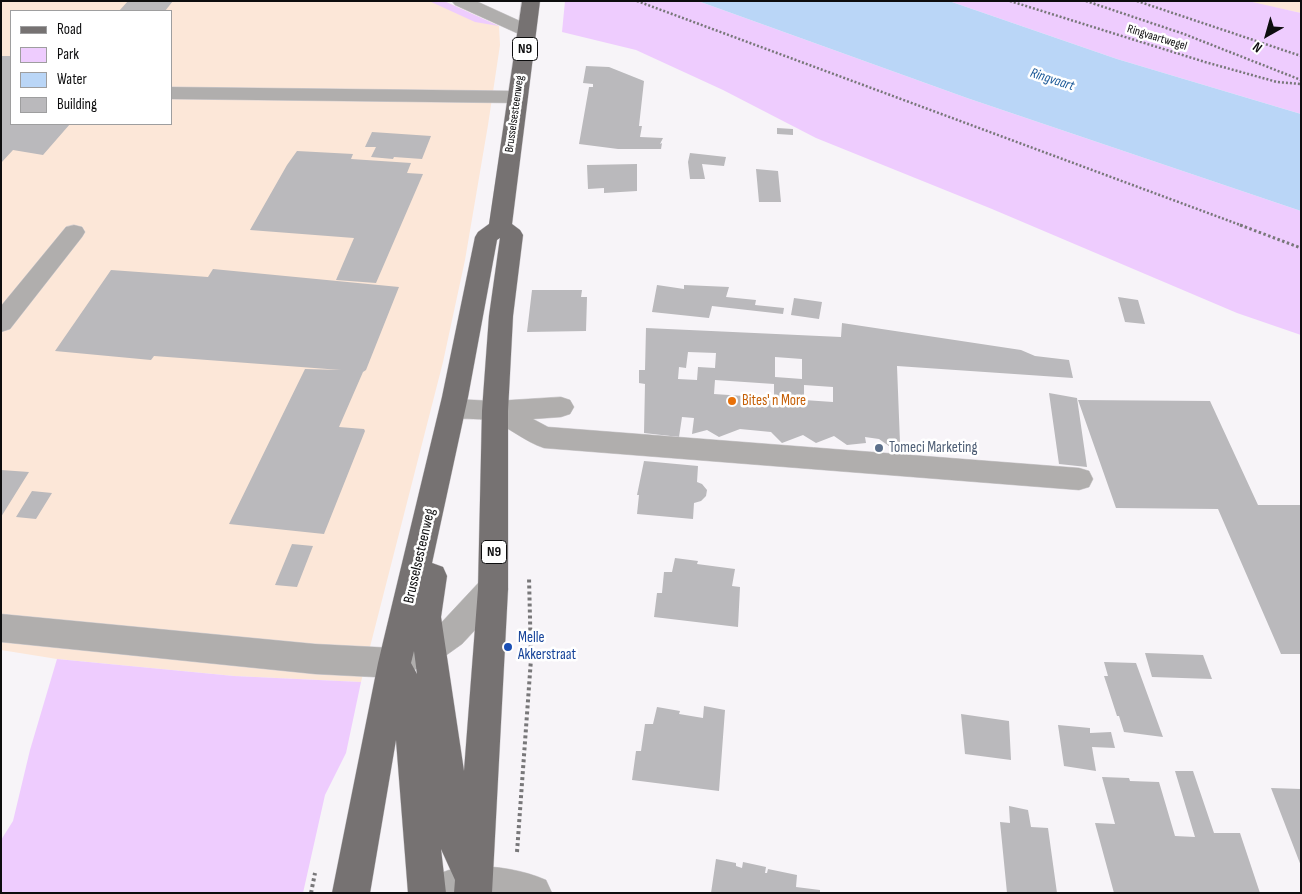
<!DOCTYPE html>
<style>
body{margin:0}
#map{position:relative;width:1302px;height:894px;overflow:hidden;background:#f7f4f8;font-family:"Sofia Sans Condensed",sans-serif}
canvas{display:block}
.frame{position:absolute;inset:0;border:2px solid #0d0d0e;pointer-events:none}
.legend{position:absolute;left:10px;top:10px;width:162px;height:115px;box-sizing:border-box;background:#fff;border:1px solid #9e9e9f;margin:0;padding:6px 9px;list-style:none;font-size:15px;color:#0d0d0e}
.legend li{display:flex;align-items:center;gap:10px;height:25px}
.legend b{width:25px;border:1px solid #9e9e9f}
.north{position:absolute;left:1242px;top:10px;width:50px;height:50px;-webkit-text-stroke:4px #fff;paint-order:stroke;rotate:218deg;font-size:14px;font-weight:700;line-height:20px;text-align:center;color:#0d0d0e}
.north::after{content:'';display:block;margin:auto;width:18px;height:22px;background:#0d0d0e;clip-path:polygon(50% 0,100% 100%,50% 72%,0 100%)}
</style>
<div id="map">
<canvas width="1302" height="894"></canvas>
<div class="frame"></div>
<ul class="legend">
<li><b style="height:6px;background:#767272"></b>Road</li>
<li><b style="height:14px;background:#eeccfe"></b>Park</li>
<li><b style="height:14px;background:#bad6f7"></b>Water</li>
<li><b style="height:14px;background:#bab9bc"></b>Building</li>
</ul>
<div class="north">N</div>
</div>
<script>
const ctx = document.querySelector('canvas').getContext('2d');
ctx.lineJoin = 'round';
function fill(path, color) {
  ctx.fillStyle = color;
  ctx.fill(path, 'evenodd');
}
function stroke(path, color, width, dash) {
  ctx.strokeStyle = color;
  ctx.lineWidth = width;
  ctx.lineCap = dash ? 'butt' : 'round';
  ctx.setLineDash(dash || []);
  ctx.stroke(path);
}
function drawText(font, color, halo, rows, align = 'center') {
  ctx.font = font + ' "Sofia Sans Condensed",sans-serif';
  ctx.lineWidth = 5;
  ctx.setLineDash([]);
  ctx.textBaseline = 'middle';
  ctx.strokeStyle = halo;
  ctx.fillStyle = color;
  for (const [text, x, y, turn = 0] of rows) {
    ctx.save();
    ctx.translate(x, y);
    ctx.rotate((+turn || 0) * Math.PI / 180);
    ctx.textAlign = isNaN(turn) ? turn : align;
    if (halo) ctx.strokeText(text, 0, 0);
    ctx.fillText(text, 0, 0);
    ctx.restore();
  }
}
fill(new Path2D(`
 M1 1H444L499 26 500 45 488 125 465 260 443 362 361 682 234 676 57 659 1 650ZM11 11H171V124H11Z
 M1248 1H1301V13L1258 4Z`), '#fce7d8');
fill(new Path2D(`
 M429 1H444L499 26 475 22Z
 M565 1H698L967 98 1301 211V335L1237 313 992 209 816 138 723 90 636 50 562 32Z
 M949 1H1248L1301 13V114L1117 59Z
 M57 659 234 676 361 682 346 753 325 795 303 893H1V840L13 821 30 750Z`), '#eeccfe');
fill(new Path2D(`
 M698 1H949L1117 59 1301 114V211L967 98Z`), '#bad6f7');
fill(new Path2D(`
 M128 1H173L165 11H119Z
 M1 56H11V124H70L43 155 13 150 1 163Z
 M586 66 609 67 644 81 639 126H642L640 137 663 138 660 144 662 143 661 149H618L579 144 589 87H593V84L583 83Z
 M777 128 793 129V135L777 134Z
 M372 132 431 136 422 159 394 157 393 159 371 157 376 147H365Z
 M297 151 353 154 351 159 411 163 407 173 423 174 376 283 336 280 354 238 250 230 287 165Z
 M690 153 726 157 724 166 702 164 705 179H690L688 162Z
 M637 164V191L604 193V188L588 189 587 165Z
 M756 169 778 171 781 202H759Z
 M213 269 399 287 366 370 363 372 339 427 364 429 365 431 324 534 229 524 305 369 341 370 154 356 151 360 55 351 111 270 208 277Z
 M657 285 684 289V285L729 287 726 297 756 300 755 305 784 308 783 314 712 306 709 318 652 312Z
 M532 290H582L581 297H587L586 331 527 332Z
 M1118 297 1138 300 1145 324 1125 322Z
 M794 298 822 302 819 319 791 315Z
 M842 323 1021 350 1035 356 1069 360 1073 378 897 366 900 443 896 451 879 439 865 437 866 443 847 445 834 436 816 443 803 435 782 443 771 432 740 429 719 437 707 430 692 434 694 418 682 417 679 437 644 433 645 384 639 383V370H645L646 328 841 337ZM688 352 716 353 715 368 698 367 697 380 678 379 679 367 686 368ZM775 357 802 359V379L775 377ZM715 380 774 384V398L714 394ZM804 385 833 387V402L804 400Z
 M1049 393 1077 398 1087 467 1059 464Z
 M1078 400 1210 401 1258 505H1301V654H1281L1218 509 1116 508Z
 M644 461 698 466 697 482 702 484 707 490 706 496 701 501 694 503 693 519 637 514 639 495H637Z
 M1 470 29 472 1 517Z
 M32 491 52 493 36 519 16 517Z
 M292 544 313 546 297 587 275 585Z
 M675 558 698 561 697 564 735 569 732 586 740 587 738 627 654 617 657 593H662L664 572H672Z
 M1145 653 1203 655 1212 679 1152 677Z
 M1104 662 1136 663 1163 737 1124 732 1119 716H1117L1104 676H1108Z
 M704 706 725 710 719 791 632 780 636 751H641L645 724H653L657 707 680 711 679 714 703 718Z
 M961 714 1009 721 1011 760 965 754Z
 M1058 725 1090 728V733L1111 732 1115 748 1092 747 1096 771 1064 766Z
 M1175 771H1193L1214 833H1240L1260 893H1114L1095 823 1115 824 1102 777 1129 778 1130 781 1159 782 1175 836 1195 837Z
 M1271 788 1301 789V866Z
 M1009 806 1028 810 1031 827 1048 828 1057 893H1007L1000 822 1010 823Z
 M716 859 736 863V866L742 868 743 862 766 867 765 873H767L768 869 797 875 796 887 820 890V893H711Z`), '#bab9bc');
const minor = new Path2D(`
 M452 1H476L533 27 536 31 533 35 527 36 521 35 455 5Z
 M171 87 518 91 525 93 528 97 525 101 518 103 171 99Z
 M74 225 82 227 85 232 82 237 10 329 1 332V306L66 227Z
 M561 397 570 400 574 407 570 414 561 417 533 419 548 427 1079 468 1089 471 1093 479 1089 487 1079 490 544 448C525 442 508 426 491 421 476 417 459 421 444 416L440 409 444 402 453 399 495 401Z
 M493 575 504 579 508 589 504 599 462 644 441 659 394 678 315 674 1 642V614L315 644 394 648 419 639 440 624 482 579Z
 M472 866C497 866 523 870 546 880L552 893H416L422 880 449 870Z`);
const major = new Path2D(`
 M522 1H540L512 224 520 230 523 235 513 316 508 411V589L492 893H454L455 880 441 849 446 893H408L396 740 370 893H332L378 663 442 397 475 237 478 232 489 224ZM500 238 489 316 482 411 478 589 464 771 441 617 447 576 443 567 432 563 468 397 497 240ZM414 651 417 674 411 663Z`);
stroke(minor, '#d2cfd3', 1);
stroke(major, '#d2cfd3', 1);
stroke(new Path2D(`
 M637 1 1243 226
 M1010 1 1205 62 1277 82 1301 84
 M1086 1 1184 34 1301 80
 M1137 1 1301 56`), '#787779', 2.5, [2, 2]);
stroke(new Path2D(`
 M1240 225 1301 248`), '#787779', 3, [2.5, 2.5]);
stroke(new Path2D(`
 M517 852 531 659 529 577
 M311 893 315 873`), '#787779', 4, [3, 3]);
fill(minor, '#b0aead');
fill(major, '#767272');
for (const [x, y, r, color] of [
 [732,401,5,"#e8710a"],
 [879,448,5,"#5c6f8a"],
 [508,647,5,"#1a4fb4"]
]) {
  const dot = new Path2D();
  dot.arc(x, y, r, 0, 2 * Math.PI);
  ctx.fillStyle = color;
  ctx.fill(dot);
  stroke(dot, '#fff', 2);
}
drawText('12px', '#0d0d0e', '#fff', [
 ["Ringvaartwegel",1157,38,17],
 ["Brusselsesteenweg",515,114,-82]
]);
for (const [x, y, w] of [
 [525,49,25],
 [494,552,25]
]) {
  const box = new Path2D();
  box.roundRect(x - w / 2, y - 11.5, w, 23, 4);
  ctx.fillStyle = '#fff';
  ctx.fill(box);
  stroke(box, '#0d0d0e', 1);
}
drawText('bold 14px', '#0d0d0e', null, [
 ["N9",525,49],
 ["N9",494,552]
]);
drawText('italic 14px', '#175696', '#fff', [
 ["Ringvaart",1052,80,18]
]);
drawText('15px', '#c56008', '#fff', [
 ["Bites' n More",742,401]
], 'left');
drawText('15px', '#4e5e75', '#fff', [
 ["Tomeci Marketing",889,448]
], 'left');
drawText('15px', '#0d0d0e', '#fff', [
 ["Brusselsesteenweg",420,556,-77]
]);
drawText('15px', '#164399', '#fff', [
 ["Melle",518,638],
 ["Akkerstraat",518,655]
], 'left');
</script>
